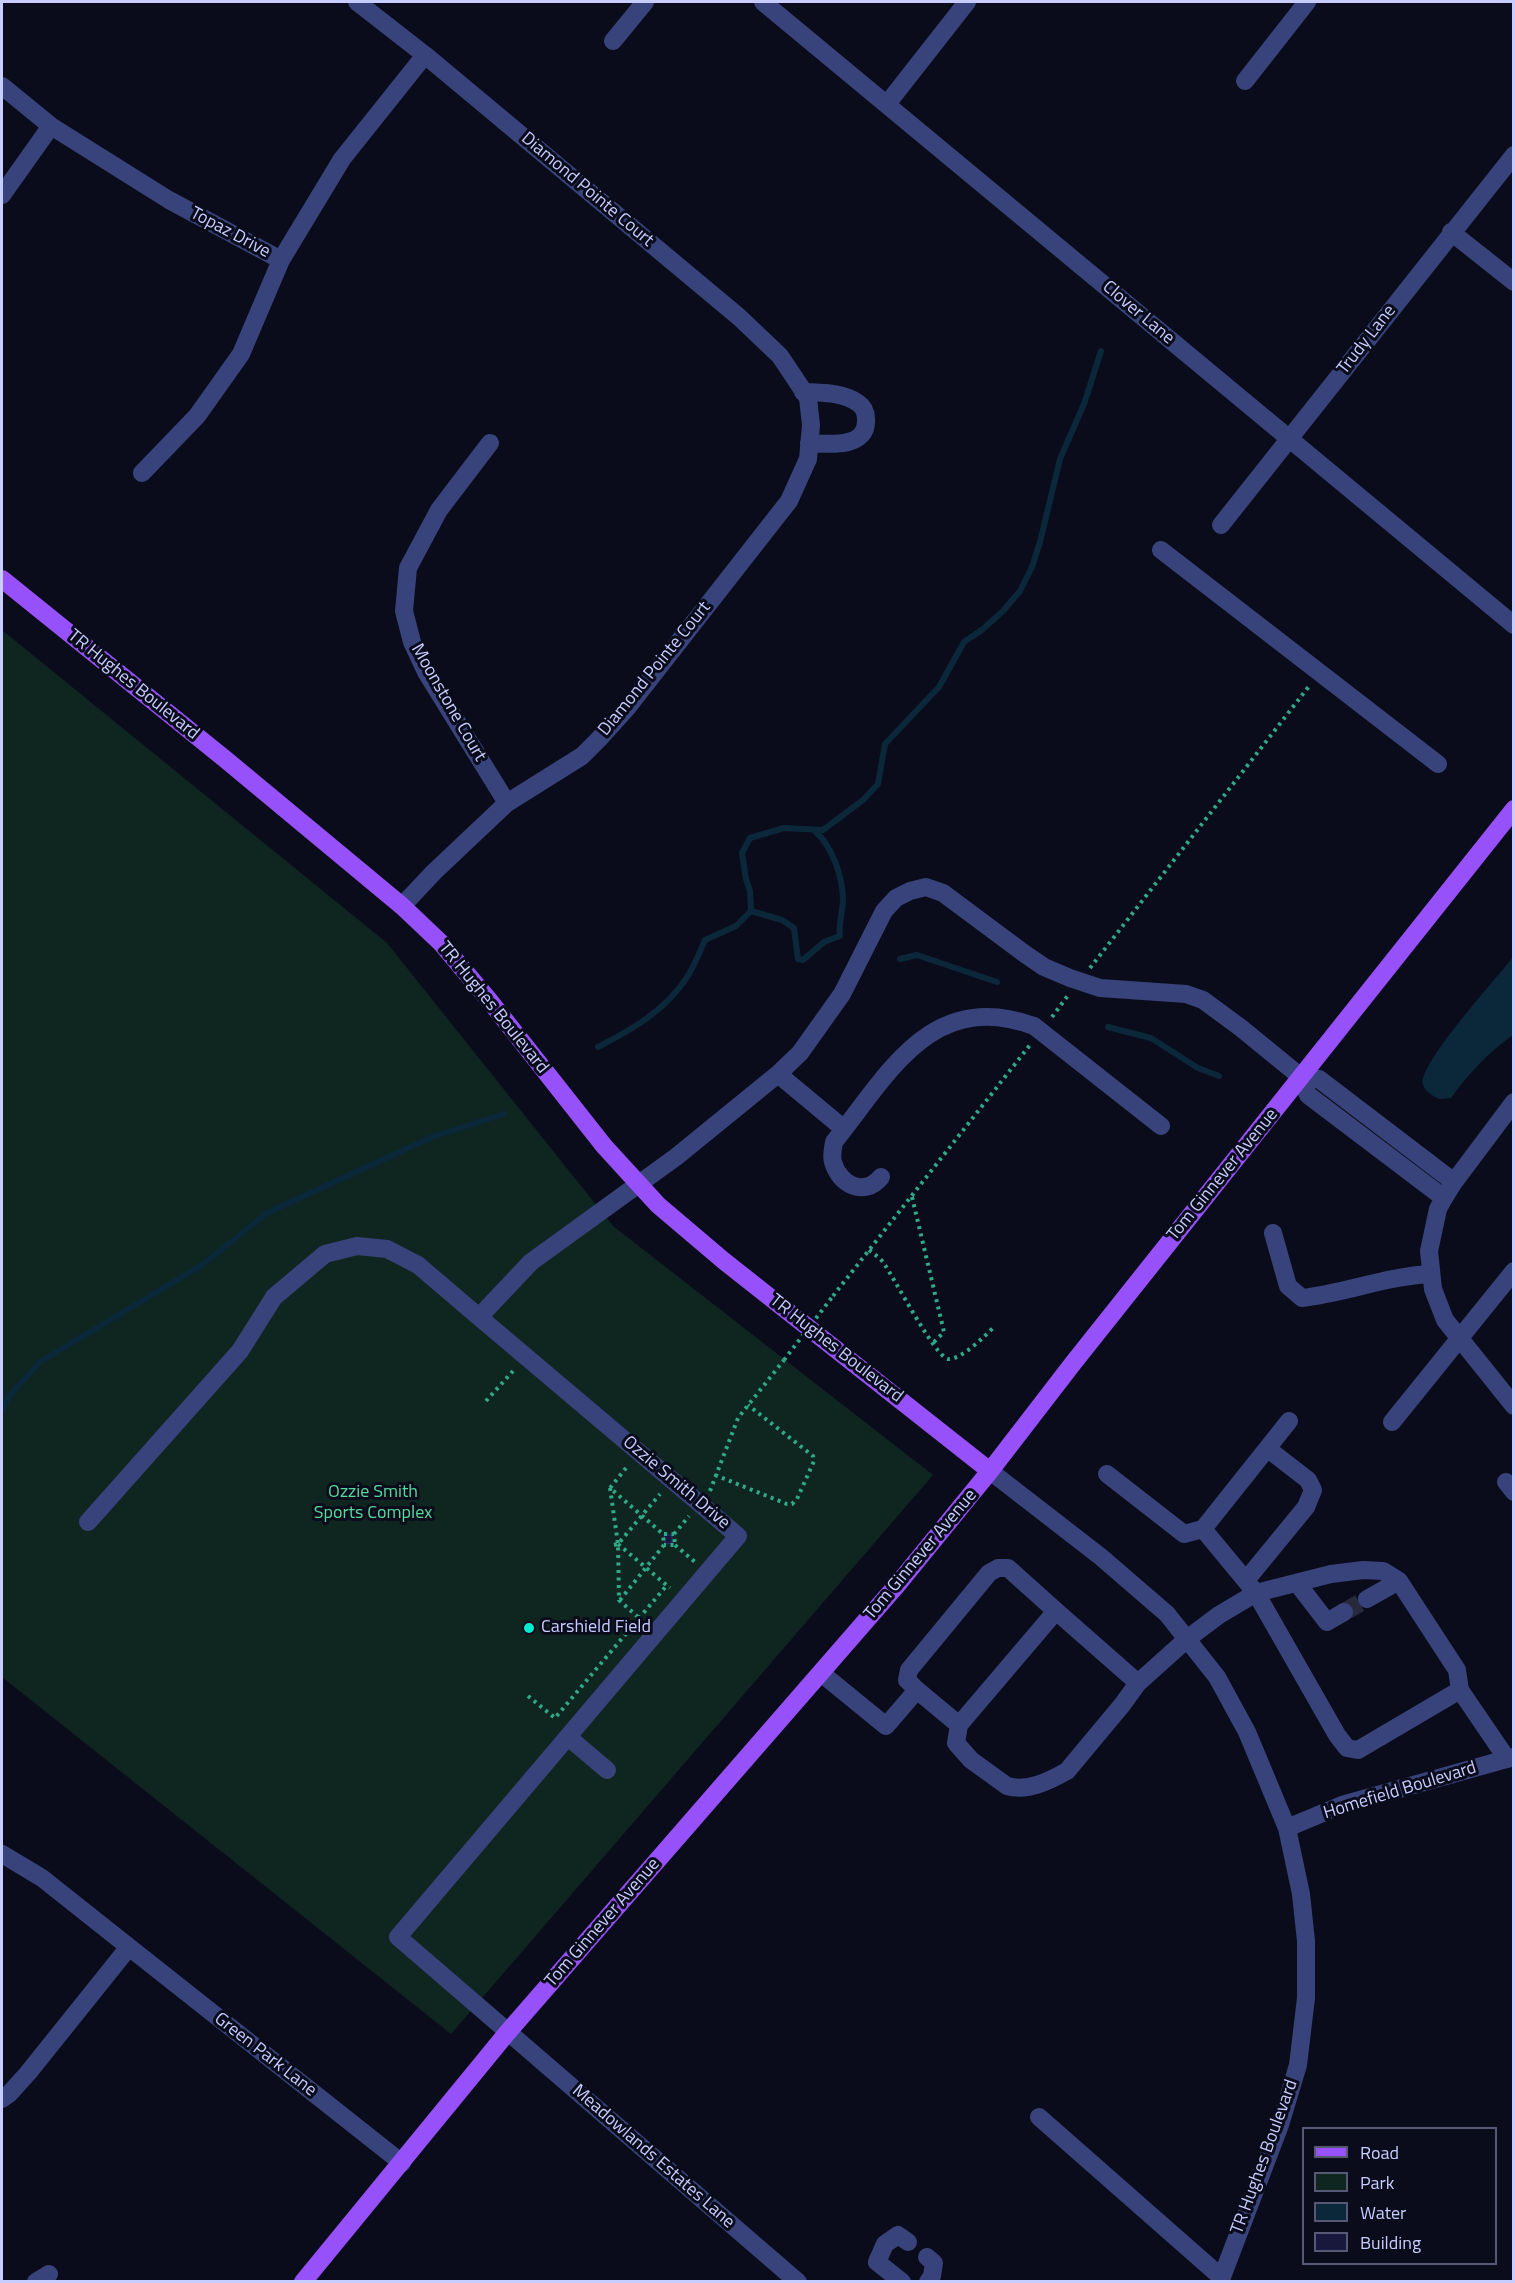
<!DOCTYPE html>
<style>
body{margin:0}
#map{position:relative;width:1515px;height:2283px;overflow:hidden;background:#0b0c1b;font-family:"Titillium Web",sans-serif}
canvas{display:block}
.frame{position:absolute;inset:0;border:3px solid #c7cdfe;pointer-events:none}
.legend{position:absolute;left:1302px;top:2127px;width:195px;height:138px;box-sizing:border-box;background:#0b0c1b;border:2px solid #565976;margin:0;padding:8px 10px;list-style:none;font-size:18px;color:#c7cdfe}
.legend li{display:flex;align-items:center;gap:12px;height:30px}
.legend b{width:30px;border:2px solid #565976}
</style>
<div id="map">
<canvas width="1515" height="2283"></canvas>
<div class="frame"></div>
<ul class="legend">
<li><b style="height:8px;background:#9751fb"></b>Road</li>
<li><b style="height:16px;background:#0f2520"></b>Park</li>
<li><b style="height:16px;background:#0b283b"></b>Water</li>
<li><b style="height:16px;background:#18183c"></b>Building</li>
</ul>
</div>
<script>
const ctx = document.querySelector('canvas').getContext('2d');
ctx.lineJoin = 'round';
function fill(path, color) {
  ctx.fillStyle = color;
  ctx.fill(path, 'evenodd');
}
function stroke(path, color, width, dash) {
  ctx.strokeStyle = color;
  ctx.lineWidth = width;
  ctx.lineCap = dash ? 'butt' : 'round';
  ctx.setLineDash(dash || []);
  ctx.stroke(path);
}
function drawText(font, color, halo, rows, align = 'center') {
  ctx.font = font + ' "Titillium Web",sans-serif';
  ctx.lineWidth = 6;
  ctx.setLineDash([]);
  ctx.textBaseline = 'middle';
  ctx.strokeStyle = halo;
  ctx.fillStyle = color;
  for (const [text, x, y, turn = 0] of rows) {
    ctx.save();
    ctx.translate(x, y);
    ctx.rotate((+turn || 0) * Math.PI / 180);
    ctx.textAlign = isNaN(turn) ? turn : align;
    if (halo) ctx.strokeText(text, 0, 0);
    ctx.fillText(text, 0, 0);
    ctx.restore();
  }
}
fill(new Path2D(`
 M2 630 387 943 613 1226 933 1475 451 2034 2 1677Z`), '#0f2520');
fill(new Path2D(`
 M1513 957V1035C1489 1052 1469 1073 1451 1098L1439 1099C1433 1096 1424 1091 1423 1084 1418 1064 1498 977 1513 957Z`), '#0b283b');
stroke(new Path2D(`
 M751 911 782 920 794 928 798 959 803 960 824 942 840 936C838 923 843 912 843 899 842 875 833 848 815 831
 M900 959 917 955 997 982
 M1108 1027 1151 1038 1198 1068 1219 1076
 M598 1047C633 1029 668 1009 689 974 695 964 700 951 705 940L736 926 751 911 750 891 746 879 742 853 750 838 784 828 823 830 863 800 878 784 885 744 939 687 964 642 983 629 1003 611 1020 591 1032 567 1040 542 1060 459 1084 404 1101 351
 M2 1410 10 1395 40 1362 202 1265 267 1213 432 1137 504 1114`), '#0b283b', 6);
const building = new Path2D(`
 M664 1535H672V1543L665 1544Z`);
fill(building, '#18183c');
stroke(building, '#2a2b67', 1.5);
stroke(new Path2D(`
 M1344 1612 1367 1599`), '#27293d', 18, [18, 9]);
stroke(new Path2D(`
 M1090 968 1310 685
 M1052 1017 1069 994
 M912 1197 944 1332 933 1343
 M869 1250C874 1254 879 1257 883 1262 893 1276 936 1358 948 1359 961 1360 985 1336 994 1327
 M833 1296 1030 1045
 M486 1401 513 1371
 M626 1468 610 1488 663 1534
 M715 1475 787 1504H792L797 1499 814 1461 813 1456 748 1405
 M610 1488 618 1544 619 1600 639 1618
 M710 1491 738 1418 784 1360
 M674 1534 689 1516
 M618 1544 670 1588
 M614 1545 618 1544 660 1494
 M675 1545 695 1562
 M620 1600 664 1545 663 1534H674L675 1545H664
 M528 1696 555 1718 667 1585`), '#2faa88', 4, [3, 4.5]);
stroke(new Path2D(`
 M357 2 425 55 739 317 780 356 808 398 811 425 808 459 789 501 627 708 599 739 582 756 507 803 434 872 402 906
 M763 2 1514 625
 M613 41 645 2
 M1245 81 1307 2
 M2 86 51 126 169 200 281 260 342 159 425 55
 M887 104 967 2
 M2 195 51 126
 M1451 232 1514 282
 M803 392C821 393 843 392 858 403 864 407 866 413 866 419 868 449 828 444 809 443
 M490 443 439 510 408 568 404 611 412 642 426 672 507 803
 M142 473 197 416 241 354 281 260
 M1221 525 1514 155
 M1161 550 1438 764
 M778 1074 844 1129
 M1301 1077 1319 1079 1454 1182
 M1514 1102 1454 1182 1444 1198 1438 1209 1429 1251 1433 1289 1445 1320 1514 1406
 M881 1177C864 1198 839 1184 833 1162 831 1155 833 1149 834 1142 888 1075 931 988 1034 1026L1161 1126
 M1273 1233 1288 1286 1302 1298C1346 1293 1387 1276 1431 1274
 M1289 1421 1203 1529 1256 1593 1331 1574 1363 1570 1383 1571 1399 1581 1457 1670 1460 1690
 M1392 1422 1514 1271
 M990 1471 1101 1557 1167 1614 1217 1677 1247 1732 1287 1828 1301 1894 1306 1941V1998L1298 2065 1280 2125 1220 2282
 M1107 1474 1184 1534 1203 1529
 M1506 1482 1514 1492
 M88 1522 240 1351 274 1297 325 1254 357 1246 387 1249 418 1265 479 1317
 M1247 1579 1306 1507 1313 1490 1308 1480 1268 1449
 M1297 1583 1327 1622 1344 1612
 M1367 1599 1399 1581
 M821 1673 886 1726 917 1690 959 1725 1056 1611 1138 1683
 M917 1690 907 1680 909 1670 989 1573 998 1568H1008L1056 1611
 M959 1725 956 1743 971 1760 1007 1786C1028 1792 1049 1781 1067 1771L1122 1705 1138 1683 1187 1639 1219 1615 1256 1593 1337 1735 1347 1748 1358 1750 1460 1690 1507 1759
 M568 1737 607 1770
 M1287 1828 1342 1805 1514 1757
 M2 1854 42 1878 129 1947 28 2073 9 2094 2 2099
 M129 1947 402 2163
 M1039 2117 1221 2277
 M927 2257 934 2263 932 2276 928 2282
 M36 2282 49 2274
 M798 2282 398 1937 738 1536 479 1317 531 1262 676 1157 778 1074 800 1053 842 994 884 911 896 898 910 891 926 887 943 893 1025 954 1044 967 1070 978 1100 988 1186 994 1203 1000 1241 1028 1301 1077 1308 1095 1444 1198
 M902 2282 877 2262 885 2244 898 2235 908 2242`), '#37437a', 18);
stroke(new Path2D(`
 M2 579 225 759 402 906 441 943 489 1000 604 1146 658 1205 724 1261 990 1471
 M303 2282 507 2033 897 1585 990 1471 1074 1362 1514 809`), '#9751fb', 18);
stroke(new Path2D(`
 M784 1360 833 1296`), '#2faa88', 4, [3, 4.5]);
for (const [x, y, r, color] of [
 [529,1628,6,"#05ecd1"]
]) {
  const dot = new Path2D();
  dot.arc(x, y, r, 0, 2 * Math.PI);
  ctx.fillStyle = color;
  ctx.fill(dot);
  stroke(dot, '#0b0c1b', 2);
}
drawText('18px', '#c7cdfe', '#0b0c1b', [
 ["Diamond Pointe Court",587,190,40],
 ["Topaz Drive",230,233,28],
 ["Clover Lane",1138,313,40],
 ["Trudy Lane",1367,340,-52],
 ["Diamond Pointe Court",655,669,-51],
 ["TR Hughes Boulevard",133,685,39],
 ["Moonstone Court",448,703,60],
 ["TR Hughes Boulevard",493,1008,51],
 ["Tom Ginnever Avenue",1223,1175,-51],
 ["TR Hughes Boulevard",836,1349,38],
 ["Ozzie Smith Drive",676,1483,40],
 ["Tom Ginnever Avenue",921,1555,-50],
 ["Homefield Boulevard",1400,1791,-17],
 ["Tom Ginnever Avenue",603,1923,-49],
 ["Green Park Lane",265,2055,38],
 ["Meadowlands Estates Lane",653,2157,41],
 ["TR Hughes Boulevard",1265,2157,-70]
]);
drawText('18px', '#56db9d', '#0b0c1b', [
 ["Ozzie Smith",373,1493],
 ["Sports Complex",373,1514]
]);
drawText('18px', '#c7cdfe', '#0b0c1b', [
 ["Carshield Field",541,1628]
], 'left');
</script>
